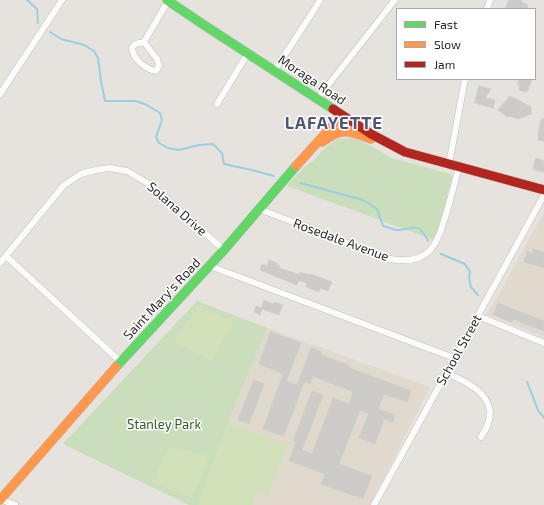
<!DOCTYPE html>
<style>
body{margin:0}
#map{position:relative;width:544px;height:505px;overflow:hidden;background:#e6e3df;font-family:"Exo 2",sans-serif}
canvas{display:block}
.legend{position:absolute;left:396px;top:8px;width:140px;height:72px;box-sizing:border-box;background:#fff;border:1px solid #a9a9a9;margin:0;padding:5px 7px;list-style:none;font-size:12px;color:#292929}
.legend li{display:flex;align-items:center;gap:8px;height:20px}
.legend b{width:20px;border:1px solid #a9a9a9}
</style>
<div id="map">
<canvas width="544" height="505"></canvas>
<ul class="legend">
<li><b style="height:5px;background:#63d668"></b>Fast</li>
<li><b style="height:5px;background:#ff974d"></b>Slow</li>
<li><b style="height:5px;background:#b3261e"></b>Jam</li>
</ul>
</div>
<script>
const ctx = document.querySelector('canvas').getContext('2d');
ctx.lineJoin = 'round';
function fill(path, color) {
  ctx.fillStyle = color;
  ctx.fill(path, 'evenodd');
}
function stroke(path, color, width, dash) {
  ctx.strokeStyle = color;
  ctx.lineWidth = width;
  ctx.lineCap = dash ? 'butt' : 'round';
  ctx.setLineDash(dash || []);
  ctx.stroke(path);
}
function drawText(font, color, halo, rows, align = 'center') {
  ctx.font = font + ' "Exo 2",sans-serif';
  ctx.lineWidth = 3;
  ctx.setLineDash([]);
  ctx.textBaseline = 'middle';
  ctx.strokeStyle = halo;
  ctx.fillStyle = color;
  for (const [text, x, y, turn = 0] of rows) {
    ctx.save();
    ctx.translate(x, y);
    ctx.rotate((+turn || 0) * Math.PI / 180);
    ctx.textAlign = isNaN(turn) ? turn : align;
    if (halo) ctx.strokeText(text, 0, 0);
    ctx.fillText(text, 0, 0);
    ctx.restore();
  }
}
fill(new Path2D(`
 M544 213V337L486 314 498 296 520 255Z
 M197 301 267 328 430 387 370 505H189L63 444Z`), '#e0dace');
fill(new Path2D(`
 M352 138 364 142 392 158 451 174 452 178 438 229 434 240 287 186 304 167 313 161 327 146 338 139Z
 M197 301 267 328 228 422 198 505H189L63 444Z`), '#cadebc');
fill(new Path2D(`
 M197 307 234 321 212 361 174 342Z
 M228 422 287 445 268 496 257 492 252 505H198Z
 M171 446 209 457 192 498 154 483 164 455Z`), '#d3e1ba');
stroke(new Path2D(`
 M27 0 37 9 38 23
 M50 32 61 39 84 45 94 51 98 58 101 81 105 101H136L147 105 160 113 162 120 156 137 159 143 168 148 179 150 199 145 213 144 222 153 224 164 252 170 274 176
 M300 183 363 200 377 209 383 226C387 227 392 229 396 230 413 231 417 219 428 241
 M441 254 465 264 470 272 469 278 471 287 478 295
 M527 382 538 410 544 418`), '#9bcfdf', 2);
const building = new Path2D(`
 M509 0H521V2L528 5 527 9H511L506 8Z
 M519 79H532L527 92 519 90 520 86 518 85Z
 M479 86 491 89 485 98 495 100 493 108 475 103Z
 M510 96 531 107V114L518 119 510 116 507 117 498 110Z
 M542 118 544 119V141L538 140 539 136 538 135Z
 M536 158 544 161V172L533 169Z
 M533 249 544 252V268L524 262 527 251 532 253Z
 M269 260 277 263 276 265 280 266 279 268 295 273 299 275 300 272 310 275 311 274 332 282 328 291 320 288 319 292 306 287 307 283 299 280 297 285 260 270 262 264 267 266Z
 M264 300 273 304 274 302 283 305 279 315 262 309 260 315 254 312 256 306 261 308Z
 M498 303 544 321V331L513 319 512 322 494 315Z
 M271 332 301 343 286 381 297 385 311 348 322 352 321 355 349 365 348 367 411 391 407 402 384 394 378 409 395 415 393 422 384 419 375 444 359 438 369 413 360 410 339 464 372 476 363 498 355 495 354 496 321 484 325 474 289 461 296 442 293 441 312 391 323 395 302 450 312 454 333 398 349 404 353 392 313 376 310 384 304 382 284 436 263 429 283 374 259 364Z
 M254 380 264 384 249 424 238 420Z`);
fill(building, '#cdcbc8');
stroke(building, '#d1cfcb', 1);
const street = new Path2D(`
 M487 9 490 0
 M144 42 157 59 159 66 156 71C145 69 133 59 132 48L135 44 144 42 168 1
 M275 70 314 10 320 0
 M0 94 62 0
 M318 98 395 0
 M217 104 248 53
 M449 164 465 79
 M259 209 390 259C430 266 437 245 447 211 451 197 455 182 459 167
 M6 256 121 362
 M0 263 64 185 81 174 95 170 110 168 127 171 151 185 224 250
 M210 266 454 358
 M478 316 544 343
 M446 373C476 385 505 403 481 437
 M0 499 15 505
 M374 505 544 195`);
const fast = new Path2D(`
 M167 0 204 25 333 109
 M116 367 224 250 296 166`);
const slow = new Path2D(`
 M322 142C343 127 348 130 371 139
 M296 166 342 115
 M0 500 116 367`);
const jam = new Path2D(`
 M333 109 371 134 405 152 544 190`);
stroke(street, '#c0bfc0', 7);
stroke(fast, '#c0bfc0', 10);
stroke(slow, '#c0bfc0', 10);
stroke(jam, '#c0bfc0', 10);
stroke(street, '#fbfbfa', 6);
stroke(fast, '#63d668', 9);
stroke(slow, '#ff974d', 9);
stroke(jam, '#b3261e', 9);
drawText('13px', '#292929', '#fff', [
 ["Moraga Road",312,80,34],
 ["Solana Drive",177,209,41],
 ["Rosedale Avenue",341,240,20],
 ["Saint Mary's Road",162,299,-47],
 ["School Street",459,350,-61]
]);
drawText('13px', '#305c22', '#fff', [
 ["Stanley Park",164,425]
]);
ctx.letterSpacing = '1px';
drawText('bold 17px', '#4f5673', '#fff', [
 ["LAFAYETTE",334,123]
]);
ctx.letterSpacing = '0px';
</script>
